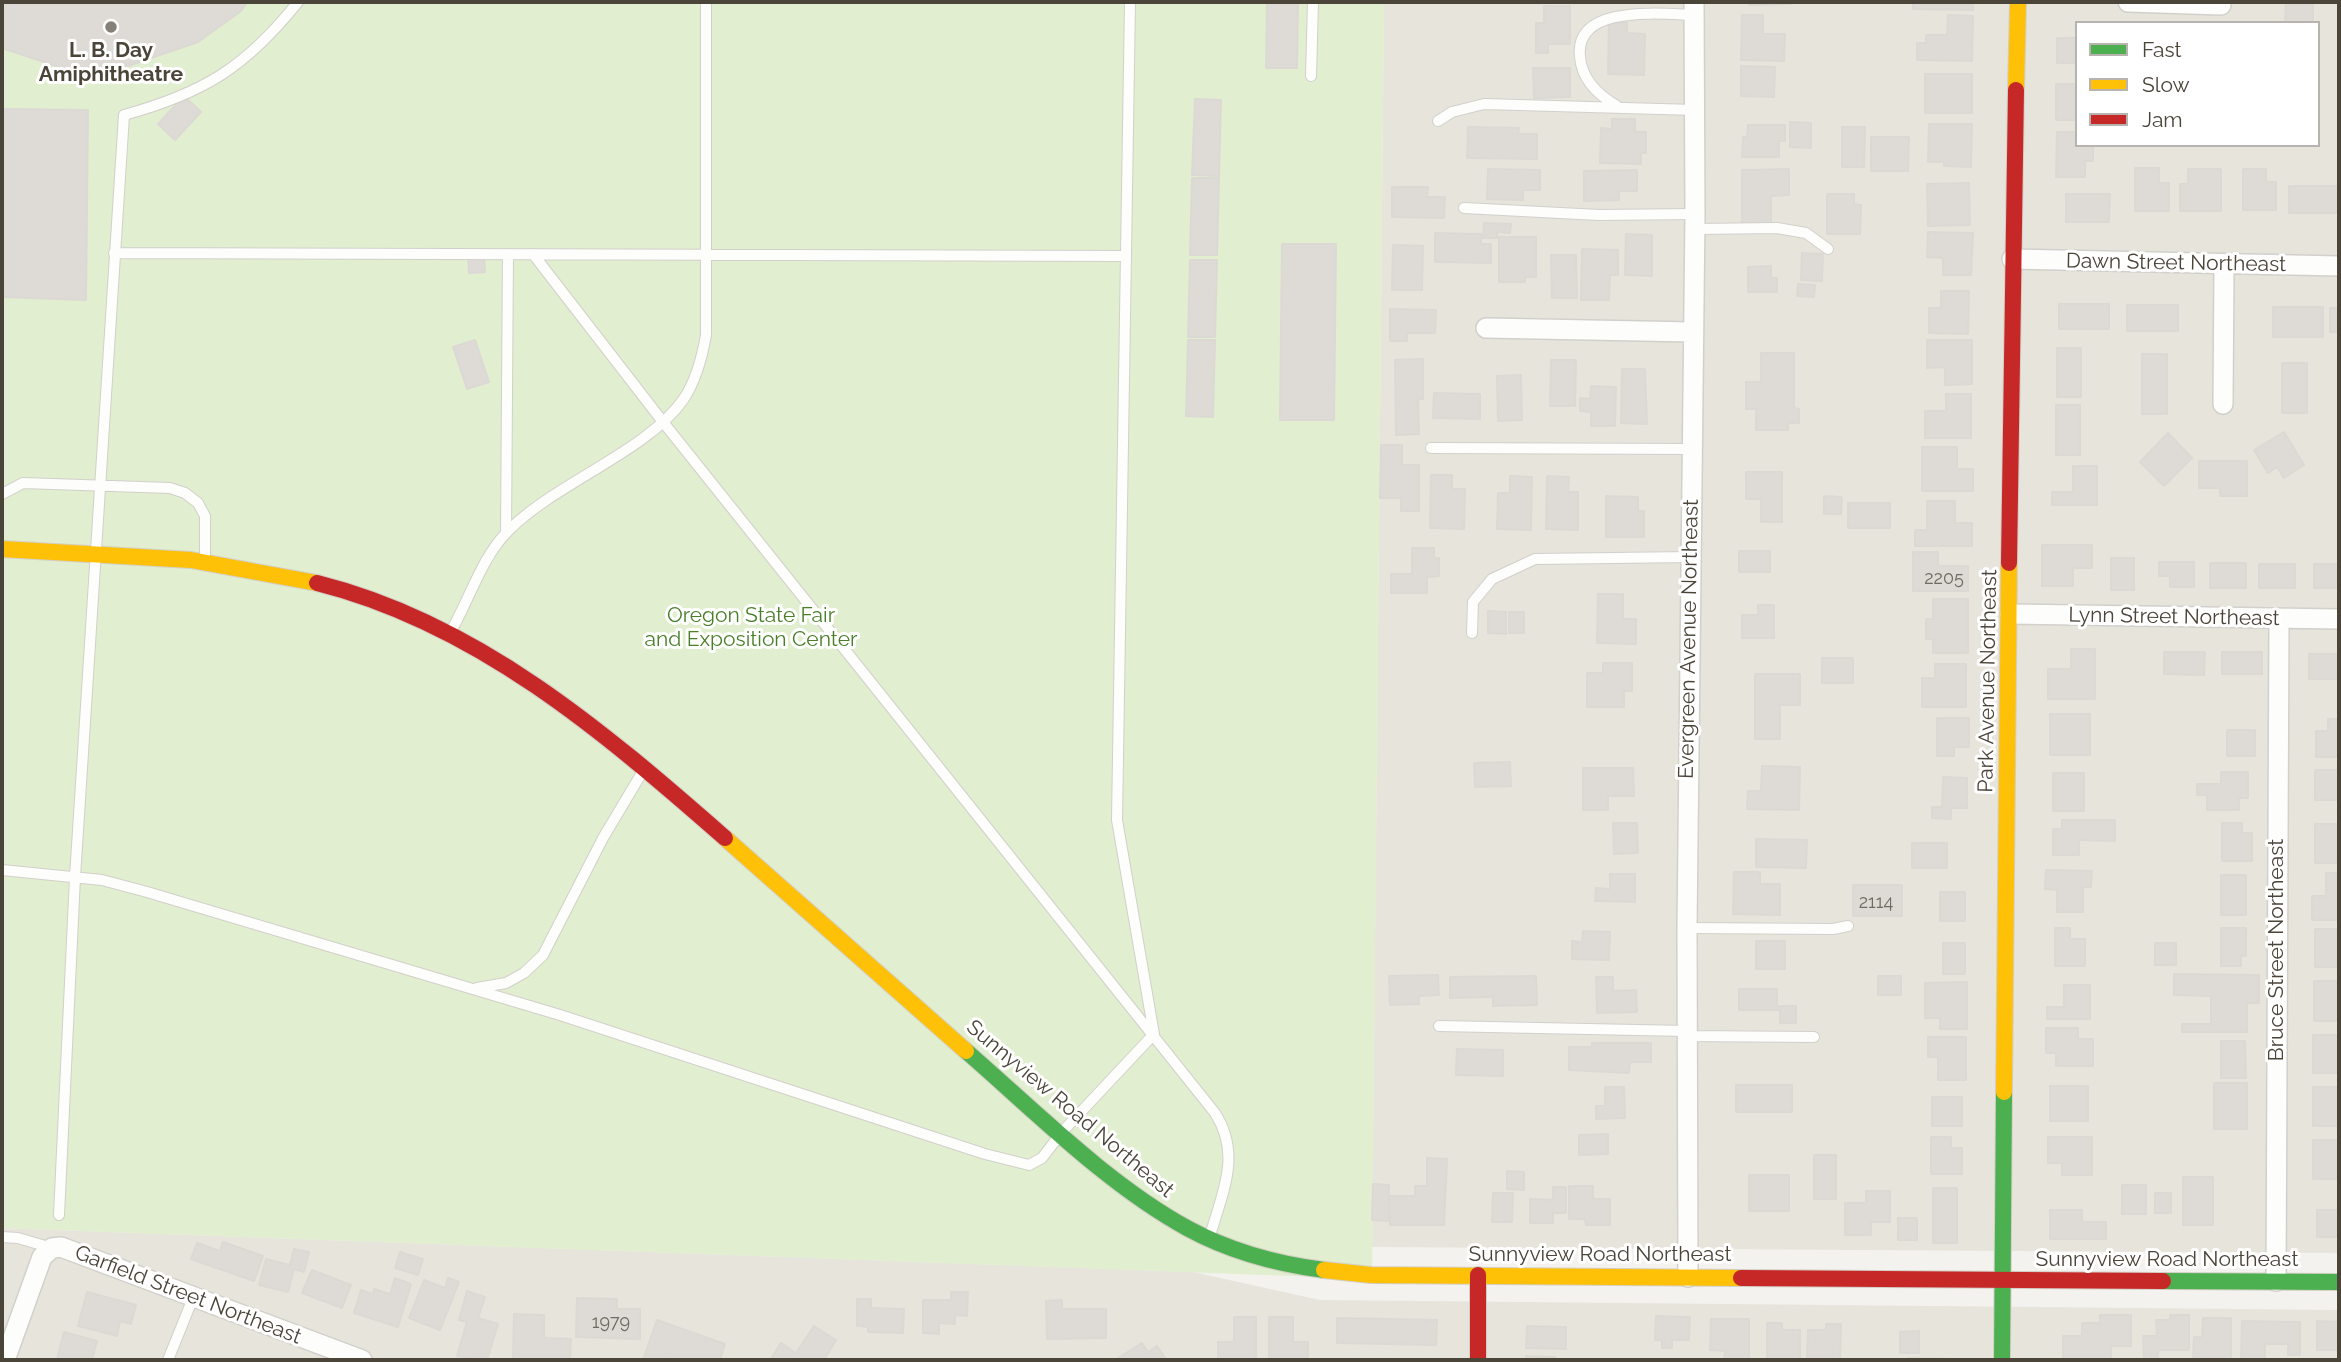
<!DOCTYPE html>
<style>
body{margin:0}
#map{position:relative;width:2341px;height:1362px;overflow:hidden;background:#f4f2ee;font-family:Raleway,sans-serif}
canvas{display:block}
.frame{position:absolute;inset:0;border:4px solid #4b4439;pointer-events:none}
.legend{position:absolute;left:2075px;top:21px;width:245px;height:126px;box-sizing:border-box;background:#fff;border:2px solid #b7b4b0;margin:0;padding:9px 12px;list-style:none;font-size:21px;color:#4b4439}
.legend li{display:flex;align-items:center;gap:14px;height:35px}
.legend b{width:35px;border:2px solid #b7b4b0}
</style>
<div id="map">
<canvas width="2341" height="1362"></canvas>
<div class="frame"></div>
<ul class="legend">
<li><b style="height:9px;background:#4caf50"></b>Fast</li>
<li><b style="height:9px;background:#ffc107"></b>Slow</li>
<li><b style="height:9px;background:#c62828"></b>Jam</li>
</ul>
</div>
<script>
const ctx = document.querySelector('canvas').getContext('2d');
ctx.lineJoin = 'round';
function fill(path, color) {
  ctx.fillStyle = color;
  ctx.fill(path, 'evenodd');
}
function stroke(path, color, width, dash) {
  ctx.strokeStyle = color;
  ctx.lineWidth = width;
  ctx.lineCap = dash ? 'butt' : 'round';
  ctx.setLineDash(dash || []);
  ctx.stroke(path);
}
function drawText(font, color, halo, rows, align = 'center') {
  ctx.font = font + ' Raleway,sans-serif';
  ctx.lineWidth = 6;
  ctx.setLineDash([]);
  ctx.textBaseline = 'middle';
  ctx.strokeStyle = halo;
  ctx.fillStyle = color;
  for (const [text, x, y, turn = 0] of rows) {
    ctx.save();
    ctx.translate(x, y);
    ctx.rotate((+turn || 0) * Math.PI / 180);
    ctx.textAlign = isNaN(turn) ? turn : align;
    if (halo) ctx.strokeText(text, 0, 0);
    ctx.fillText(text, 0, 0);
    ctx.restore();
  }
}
fill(new Path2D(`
 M1384 2H2339V1253L1372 1247ZM2077 23H2318V145H2077Z
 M2 1228 1193 1272 1320 1300 2339 1310V1360H2Z`), '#e7e4dc');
fill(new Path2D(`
 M2 2H1384L1372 1279 2 1228Z`), '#e1eecf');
const building = new Path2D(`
 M2 2H247L241 11 198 42 128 66 62 68 2 48Z
 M1267 2H1298L1297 68H1266Z
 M1749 2H1791V4L1749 5Z
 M1913 2H1973V10L1913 9Z
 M2286 2H2313V23H2285Z
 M1544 6H1570V44H1548V53H1536V23H1544Z
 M1742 15H1763V34H1785L1784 61 1741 60Z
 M1948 15 1973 16 1972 61 1917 60V43H1926V35H1947Z
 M1609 22 1627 23V33L1645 34 1644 75 1608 74Z
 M2057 38H2077V63H2057Z
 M1741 66 1775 67 1774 97 1741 96Z
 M1533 68H1570V97L1534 98Z
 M1925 74H1972V113H1925Z
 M2056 84H2077V120H2056Z
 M184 96 201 112 175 140 158 124Z
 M1195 99 1221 100 1219 176 1192 175Z
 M2 109 88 110 86 300 2 297Z
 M1612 119H1635V132H1646V153H1641V164L1600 163 1601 128 1612 129Z
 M1790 122 1811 123V148L1790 147Z
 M1929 124H1972L1971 167 1944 166V162H1928Z
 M1748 125H1785V141H1779V157H1742L1743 137H1747Z
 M1468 127 1519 128 1518 134H1537V159L1467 158Z
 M1842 127H1865L1864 167H1842Z
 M2057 132H2077V145H2093V161H2085V177H2056Z
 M1871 137H1909L1908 171H1871Z
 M2135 168H2159V183H2169V211H2135Z
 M1488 169 1540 170V190H1523V200L1487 199Z
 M1789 169V195L1771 196V224L1742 225V170Z
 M2188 169H2221V211H2180V184H2188Z
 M2243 169H2266V182H2276V210H2243Z
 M1637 170V191H1619V200L1584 201V171Z
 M1192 178H1219L1217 255H1190Z
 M1969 183 1970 225 1928 226 1927 184Z
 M2289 186H2339V213H2289Z
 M1392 187H1428L1427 197H1445L1444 218 1392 217Z
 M1827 194H1854V204L1861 205 1860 234H1827Z
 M2066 194H2110L2109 222H2066Z
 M1484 223 1511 224 1510 233 1497 232V238H1483Z
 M1928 232 1973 233 1971 275H1943V258L1927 257Z
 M1435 233 1481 234V244H1491V263L1435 262Z
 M1626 234 1652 235V276L1625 275Z
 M1499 237H1536V277H1525V282H1499Z
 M1282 244H1336L1334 420H1280Z
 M1393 245 1423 246 1422 290H1392Z
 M1582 249 1618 250V275H1610L1609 300H1581Z
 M1802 253 1823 254 1822 281 1801 280Z
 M1551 255H1576L1577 298H1552Z
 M484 256 485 272 469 273 468 257Z
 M1190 260H1217L1215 337H1188Z
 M1771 266V278H1777V292H1748V267Z
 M1798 284 1815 285 1814 297 1797 296Z
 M1941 291H1969L1968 334 1929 333V308H1941Z
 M2059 304H2109V329H2059Z
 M2127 305H2178V331H2127Z
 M2273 307H2323V337H2273Z
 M2330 308H2339V332H2330Z
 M1390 309 1436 310 1435 333H1407V341H1390Z
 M475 340 489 382 467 389 453 347Z
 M1188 340H1215L1213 417 1186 416Z
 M1927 340H1972V384L1945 385V367L1927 368Z
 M2057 348H2081V397H2057Z
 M1761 353H1794V408L1799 409V423H1788V430H1756V409H1746V382H1761Z
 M2142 354H2167V414H2142Z
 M1423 359V399H1418L1419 434 1396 435 1395 360Z
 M1551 360H1576L1575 406H1550Z
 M2282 363H2307V413H2282Z
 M1622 369H1645L1647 424 1621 423Z
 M1521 375 1522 420 1498 421 1497 376Z
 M1591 386 1616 387 1615 426H1591V412L1580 411V398L1590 399Z
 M1434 393 1480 394V419L1433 418Z
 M1946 394H1971V438H1925V411H1946Z
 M2056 405H2080V455H2056Z
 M2284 432 2304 465 2284 478 2277 467 2268 473 2254 450Z
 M2168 433 2192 458 2164 486 2140 462Z
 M1381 445H1402V465H1419V511H1401V498H1380Z
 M1922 447H1957V469H1973V491H1922Z
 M2199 461H2247V496H2220V488H2199Z
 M2073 466H2097V505H2052V492H2073Z
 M1746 472H1782V522H1761V499H1746Z
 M1431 475H1452V489H1465L1464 529 1430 528Z
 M1510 476 1532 477 1531 530 1497 529 1498 493H1510Z
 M1547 476 1569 477 1568 492H1578V530L1546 529Z
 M1606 496 1638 497V511H1644V537H1606Z
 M1824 496 1842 497 1841 514H1824Z
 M1927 501H1955V523H1972V546H1915V530H1927Z
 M1848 503H1890V528H1848Z
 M2042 545H2092V568H2073V586H2042Z
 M1412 548H1434V558H1439V576L1427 577V593H1391V574H1412Z
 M1739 551H1770V572H1739Z
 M1913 552H1938V566H1968V591H1913Z
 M2111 558H2134V590H2111Z
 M2338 558 2339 588H2314V564H2338Z
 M2159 562H2194V587H2170V576H2159Z
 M2210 563H2246V588H2210Z
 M2259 564H2295V588H2259Z
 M1598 594H1623V619H1636V644L1597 643Z
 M1933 599H1968V653H1933V639H1926V619H1933Z
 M1758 605H1774V638H1742V615H1758Z
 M1488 611 1506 612V634L1488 633Z
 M1509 612H1524V633H1509Z
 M2071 649H2095V699H2048V669H2071Z
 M2164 652H2205L2204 675 2164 674Z
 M2222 652H2262V674H2222Z
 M2309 654H2339V708L2338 679H2309Z
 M1822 658H1853V683H1822Z
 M1603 663H1632V691H1624V707H1587V673H1603Z
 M1935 664H1966V707H1922V678H1935Z
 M1755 674H1800V705H1780V739H1755Z
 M2050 714H2090V755H2050Z
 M1937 718H1969V747H1954V756H1937Z
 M2328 719H2339V757H2316V731H2328Z
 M2227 730H2255V756H2227Z
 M1510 762 1511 786 1475 787 1474 763Z
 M1762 766 1800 767 1799 810 1747 809 1748 791H1761Z
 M1583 768H1633L1634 796H1608V810H1583Z
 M2315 770H2339V800H2315Z
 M2221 772H2248V798H2239V810H2207V795H2197V784H2221Z
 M2053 773H2084V811H2053Z
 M1943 777 1967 778V808H1951V819L1932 818V807H1942Z
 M2062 820H2115V841L2079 840V855H2053V829H2062Z
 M1613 823H1637L1638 853 1614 854Z
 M2222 823H2242V833H2252V861H2222Z
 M2315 824H2339V863H2315Z
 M1756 839 1807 840 1806 868 1756 867Z
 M1912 843H1947V868H1912Z
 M2046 870 2092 871 2091 887H2083V912H2057V890L2045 889Z
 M1734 872H1760V884H1780V915L1733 914Z
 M2326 873H2339V920H2312V896H2326Z
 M1610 874H1635V902L1595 901 1596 888 1610 889Z
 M2221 875H2246V915H2221Z
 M1853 885H1902V916H1853Z
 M1940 892H1965V921H1940Z
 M2055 928H2070V939H2085V966H2055Z
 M2221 928H2246V956H2241V966H2221Z
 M2315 929H2339V967H2315Z
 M1583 931 1610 932 1609 960 1572 959V941L1582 942Z
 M1756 941H1785V969H1756Z
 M1943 943H1965V974H1943Z
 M2155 943H2176V965H2155Z
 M2174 974 2259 975V1003H2247V1032H2182V1024H2211V996L2174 995Z
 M1438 975 1439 995 1419 996V1004L1390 1005 1389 976Z
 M1536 976 1537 1005 1493 1006V997L1450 998V977Z
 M1878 976H1901V995H1878Z
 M1596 977H1613V991L1636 990 1637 1012 1597 1013Z
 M2314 981H2338V1021H2314Z
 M1967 982V1029H1940V1018H1925V983Z
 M2064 985H2090V1019H2047V1007H2064Z
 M1739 989H1777V1006H1796V1023H1780V1010H1739Z
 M2046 1028H2078V1039H2093V1066H2056V1053H2046Z
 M2313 1035H2339V1073H2313Z
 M1928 1037H1966V1080H1938V1057H1928Z
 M2221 1041H2245L2246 1078H2221Z
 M1592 1043H1651V1062H1630L1629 1073 1569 1070V1047H1592Z
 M1457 1049 1503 1050V1076L1456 1075Z
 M2214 1083H2247V1129H2214Z
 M1736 1085H1792V1112H1736Z
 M2050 1086H2088V1121H2050Z
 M1605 1087H1624L1625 1118 1596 1119V1106H1605Z
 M2313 1087H2339V1126H2313Z
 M1932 1097H1962V1126H1932Z
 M1608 1134V1154L1579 1155V1135Z
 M1931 1137H1951V1148H1962V1174H1931Z
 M2048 1137H2092V1175H2062V1163H2048Z
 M2313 1140H2339V1179H2313Z
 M1814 1155H1836V1199H1814Z
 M1427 1158 1447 1159 1444 1225H1390V1196H1415V1186H1427Z
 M1507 1171 1524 1172V1190L1507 1189Z
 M1749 1175H1789V1211H1749Z
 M2183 1177H2213V1225H2183Z
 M1373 1184 1389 1185 1388 1221 1372 1220Z
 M2122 1185H2146V1214H2122Z
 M1569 1186H1593V1199H1610V1225H1586L1585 1219H1569Z
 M1553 1187H1566V1213H1553V1223H1530V1199L1553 1200Z
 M1933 1188H1957V1243H1933Z
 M1866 1191H1890V1222H1871V1235H1845V1203H1866Z
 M1493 1193H1513L1512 1222H1492Z
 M2155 1193H2171V1213H2155Z
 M2050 1210H2082V1222H2106V1239H2050Z
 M2317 1210H2339V1237H2317Z
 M1898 1218H1917V1240H1898Z
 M223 1242 263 1256 254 1281 191 1259 197 1243 220 1251Z
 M294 1249 309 1252 304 1272 294 1269 288 1292 259 1285 266 1259 290 1265Z
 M400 1252 423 1259 418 1275 395 1268Z
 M312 1270 351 1285 342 1308 302 1293Z
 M395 1278 411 1284 398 1327 354 1313 361 1290 373 1294 374 1289 390 1294Z
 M448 1278 459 1282 440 1330 409 1318 424 1280 445 1288Z
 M467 1291 485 1297 478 1318 498 1324 487 1360 457 1356 467 1322 459 1320Z
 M87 1292 136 1305 131 1324 120 1321 117 1336 78 1326Z
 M951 1292H968L967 1316 955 1315V1324L939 1323V1334L923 1333V1300H951Z
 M577 1298 617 1299V1309H640V1339L576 1337Z
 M857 1299H871V1308L904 1309 903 1333 868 1332V1327L857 1326Z
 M1062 1300V1309H1106V1338L1047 1339 1046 1301Z
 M514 1314 544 1315V1338L571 1339 570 1360H513Z
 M2100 1315H2131V1346H2111V1360H2063V1336H2082V1323H2100Z
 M2170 1315H2189V1350H2158V1359H2144L2143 1336H2157L2156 1320H2170Z
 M1656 1316 1690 1317 1689 1340H1672V1348H1662V1340H1655Z
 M1234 1317H1256V1360H1218V1342H1234Z
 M1269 1317H1293V1342H1308V1360H1269Z
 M1337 1318 1437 1320 1436 1345 1337 1343Z
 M2203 1318H2231V1358L2193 1357 2194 1337H2202Z
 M1711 1319H1749V1360H1724L1725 1351 1710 1350Z
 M657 1320 725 1344 720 1360H678L668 1357 666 1360H643Z
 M2242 1321 2300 1322V1355H2288V1344H2265V1360H2241Z
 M2317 1321 2339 1322V1350H2317Z
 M1767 1323H1782V1330H1800V1360H1767Z
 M1826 1324H1841L1840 1360H1807L1808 1330H1826Z
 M814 1326 836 1340 824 1360H770L781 1343 796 1353Z
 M1527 1326 1566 1327V1349L1526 1348Z
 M1919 1331V1353H1900V1332Z
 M64 1332 97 1341 92 1360 57 1359Z
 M1142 1343 1148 1352 1157 1346 1165 1358 1115 1360Z
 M1526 1356 1555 1357V1360H1526Z
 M1908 1358 1954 1359V1360H1908Z`);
fill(building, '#dedbd6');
stroke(building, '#dcd9d4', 2);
const lane = new Path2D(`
 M1311 76 1313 2
 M1617 106C1598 95 1582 80 1580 57 1574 4 1660 14 1694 15
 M1438 121 1452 112 1484 104 1695 110
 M1464 208 1599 215 1695 214
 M1695 229 1777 228 1806 233 1828 249
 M114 253 1125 256
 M533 254 663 422 1215 1113C1242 1155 1222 1193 1210 1236
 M1431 448 1691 449
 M2 494 23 483 170 488 185 493 198 503 205 516V559
 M506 532 508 254
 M450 633C469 601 481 558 508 531 555 483 646 452 683 400 696 381 702 358 706 335V2
 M1472 633 1473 602 1492 579 1535 559 1690 557
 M2 870 102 880 147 892 560 1015 985 1154 1029 1165 1042 1158 1062 1132 1154 1034 1117 820 1130 2
 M1687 928 1833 929 1848 926
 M477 988 506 983 524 973 543 955 603 838 643 771
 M1439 1026 1687 1031
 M1687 1036 1814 1037
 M59 1215 75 877 124 115C204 93 246 67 298 2
 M2 1237 18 1238 52 1248
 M168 1360 193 1298`);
const street = new Path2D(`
 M2128 2 2221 5
 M2012 259 2339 266
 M1486 328 1693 332
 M2223 404 2224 266
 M2010 614 2339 619
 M1688 1277 1687 928 1695 214 1694 2
 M2276 1281 2279 619
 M5 1360 42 1257 52 1248 61 1247 362 1360`);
const fast = new Path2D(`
 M966 1051C1035 1111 1107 1184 1187 1228 1229 1251 1277 1264 1324 1270
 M2163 1281 2339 1282
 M2002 1360 2004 1092`);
const slow = new Path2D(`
 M2016 90 2018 2
 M2 549 191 560 317 583
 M725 838 966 1051
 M2004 1092 2009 563
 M1324 1270 1371 1275 1741 1278`);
const jam = new Path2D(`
 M2009 563 2016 90
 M317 583C477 623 604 732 725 838
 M1478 1275V1360
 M1741 1278 2163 1281`);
stroke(lane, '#d2d0cb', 12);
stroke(street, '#d2d0cb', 22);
stroke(fast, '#d3cfc5', 18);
stroke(slow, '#d3cfc5', 18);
stroke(jam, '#d3cfc5', 18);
stroke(lane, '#fdfdfc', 10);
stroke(street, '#fdfdfc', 19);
stroke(fast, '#4caf50', 16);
stroke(slow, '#ffc107', 16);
stroke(jam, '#c62828', 16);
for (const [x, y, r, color] of [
 [111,27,7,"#868178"]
]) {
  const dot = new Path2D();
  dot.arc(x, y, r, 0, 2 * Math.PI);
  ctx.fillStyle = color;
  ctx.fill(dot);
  stroke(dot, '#fff', 2.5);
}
drawText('18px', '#706a61', null, [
 ["2205",1944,579],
 ["2114",1876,903],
 ["1979",611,1323]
]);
drawText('bold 21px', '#4b4439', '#fff', [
 ["L. B. Day",111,51],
 ["Amiphitheatre",111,75]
]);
drawText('21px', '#4b4439', '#fff', [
 ["Dawn Street Northeast",2176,263,1],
 ["Lynn Street Northeast",2174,617,1],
 ["Evergreen Avenue Northeast",1689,639,-89],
 ["Park Avenue Northeast",1988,681,-89],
 ["Bruce Street Northeast",2277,950,-90],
 ["Sunnyview Road Northeast",1070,1109,40],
 ["Sunnyview Road Northeast",1600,1255],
 ["Sunnyview Road Northeast",2167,1260],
 ["Garfield Street Northeast",188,1295,21]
]);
drawText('21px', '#4a7f2a', '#fff', [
 ["Oregon State Fair",751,616],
 ["and Exposition Center",751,640]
]);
</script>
